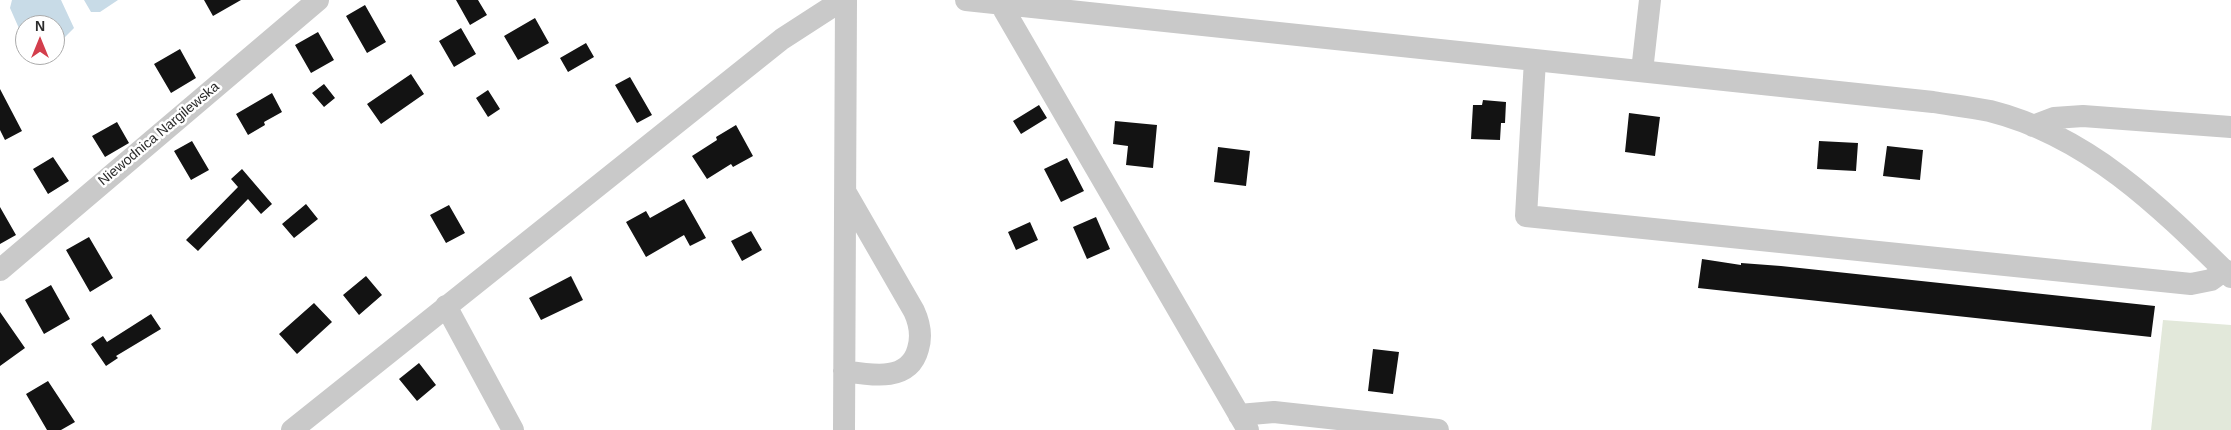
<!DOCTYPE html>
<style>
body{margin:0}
#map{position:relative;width:2231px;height:430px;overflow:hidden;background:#fff;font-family:Arial,sans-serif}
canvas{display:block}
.north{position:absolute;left:15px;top:15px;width:50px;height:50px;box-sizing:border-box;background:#fff;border:1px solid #ababab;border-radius:50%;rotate:0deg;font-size:14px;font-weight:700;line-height:20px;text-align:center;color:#2c2c2c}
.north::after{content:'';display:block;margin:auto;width:18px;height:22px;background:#d33e4c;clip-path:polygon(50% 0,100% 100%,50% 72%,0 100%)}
</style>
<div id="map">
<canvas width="2231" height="430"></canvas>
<div class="north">N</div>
</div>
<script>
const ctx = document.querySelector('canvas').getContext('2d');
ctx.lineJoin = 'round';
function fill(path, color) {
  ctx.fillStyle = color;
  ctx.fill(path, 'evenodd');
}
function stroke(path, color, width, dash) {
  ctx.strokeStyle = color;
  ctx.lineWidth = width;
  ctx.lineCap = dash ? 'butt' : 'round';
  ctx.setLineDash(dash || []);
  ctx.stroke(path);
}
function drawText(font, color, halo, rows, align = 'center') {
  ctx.font = font + ' Arial,sans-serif';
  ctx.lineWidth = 5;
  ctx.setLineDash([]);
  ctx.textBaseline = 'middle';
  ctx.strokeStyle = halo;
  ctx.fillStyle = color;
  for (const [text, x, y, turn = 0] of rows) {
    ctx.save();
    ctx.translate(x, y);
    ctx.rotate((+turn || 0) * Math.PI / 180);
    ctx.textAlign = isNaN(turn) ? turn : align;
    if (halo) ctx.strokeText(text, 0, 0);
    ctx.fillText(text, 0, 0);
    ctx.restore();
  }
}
fill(new Path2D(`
 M2163 320 2231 325V430H2151Z`), '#e2e8da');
fill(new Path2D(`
 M12 0H61L74 28 64 38 55 44V25H25V42L10 8Z
 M84 0H118L100 12H91Z`), '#c8dbe7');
fill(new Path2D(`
 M204 0H241L213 16Z
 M456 0H478L487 15 470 25Z
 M365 5 386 42 367 53 346 16Z
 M535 18 549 43 518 60 504 36Z
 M461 28 476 54 454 67 439 41Z
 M318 32 334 60 311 73 295 45Z
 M586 43 594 57 568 72 560 58Z
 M180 49 196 78 171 93 154 64Z
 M411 74 424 94 381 124 367 104Z
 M630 77 652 115 637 123 615 85Z
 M324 84 335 98 324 107 312 93Z
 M0 89 22 131 5 140 0 130Z
 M488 90 500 109 488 117 476 98Z
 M272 93 282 112 264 122 265 125 248 135 236 114Z
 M1483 100 1506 102 1505 123H1501L1500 140 1471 139 1473 105H1482Z
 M1039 105 1047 118 1021 134 1013 121Z
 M1629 113 1660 117 1655 156 1625 152Z
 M1115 121 1157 125 1153 168 1126 165 1128 146 1113 144Z
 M117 122 129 143 105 157 92 136Z
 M736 125 753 156 733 167 731 164 707 179 692 156 717 140 716 137Z
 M192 141 209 170 191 180 174 151Z
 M1819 141 1858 143 1856 171 1817 169Z
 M1887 146 1923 150 1920 180 1883 176Z
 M1218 147 1250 151 1246 186 1214 182Z
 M53 157 69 181 48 194 33 169Z
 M1067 158 1084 191 1061 202 1044 169Z
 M242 169 272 204 261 214 248 199 198 251 186 240 238 187 231 179Z
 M684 199 706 238 690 246 684 235 646 257 626 222 646 211 650 218Z
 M306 204 318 219 294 238 282 224Z
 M449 205 465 233 446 243 430 215Z
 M0 207 16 235 0 244Z
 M1096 217 1110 249 1087 259 1073 227Z
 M1030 222 1038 240 1016 250 1008 232Z
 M751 231 762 250 742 261 731 241Z
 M89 237 113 278 90 292 66 250Z
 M1702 259 1741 265V263L1781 266 2155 306 2151 337 1698 288Z
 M366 276 382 295 359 315 343 295Z
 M571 276 583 300 541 320 529 298Z
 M51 285 70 319 44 334 25 300Z
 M314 303 332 322 297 354 279 334Z
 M0 312 25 348 0 366Z
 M151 314 161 329 116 356 118 358 106 366 91 344 103 336 107 342Z
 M1373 349 1399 352 1393 394 1368 391Z
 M419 363 436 385 417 401 399 379Z
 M48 381 75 422 61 430H47L26 394Z`), '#131313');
stroke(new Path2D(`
 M966 0 1933 102C1952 105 1971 107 1990 111 2089 136 2160 207 2231 277
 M1000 3 1248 430
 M1535 60 1526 216 2191 284 2211 280 2225 270
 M1642 71 1650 0
 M2033 126 2054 118 2083 116 2231 127
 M0 270 318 0
 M446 306 513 430
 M844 371C870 375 909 383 918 349 922 336 920 324 914 311L846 193
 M1239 415 1274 412 1438 430
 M292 430 782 39 833 6 846 4
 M844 430 846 0`), '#c9c9c9', 22);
drawText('14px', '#2c2c2c', '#fff', [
 ["Niewodnica Nargilewska",159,134,-40]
]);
</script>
